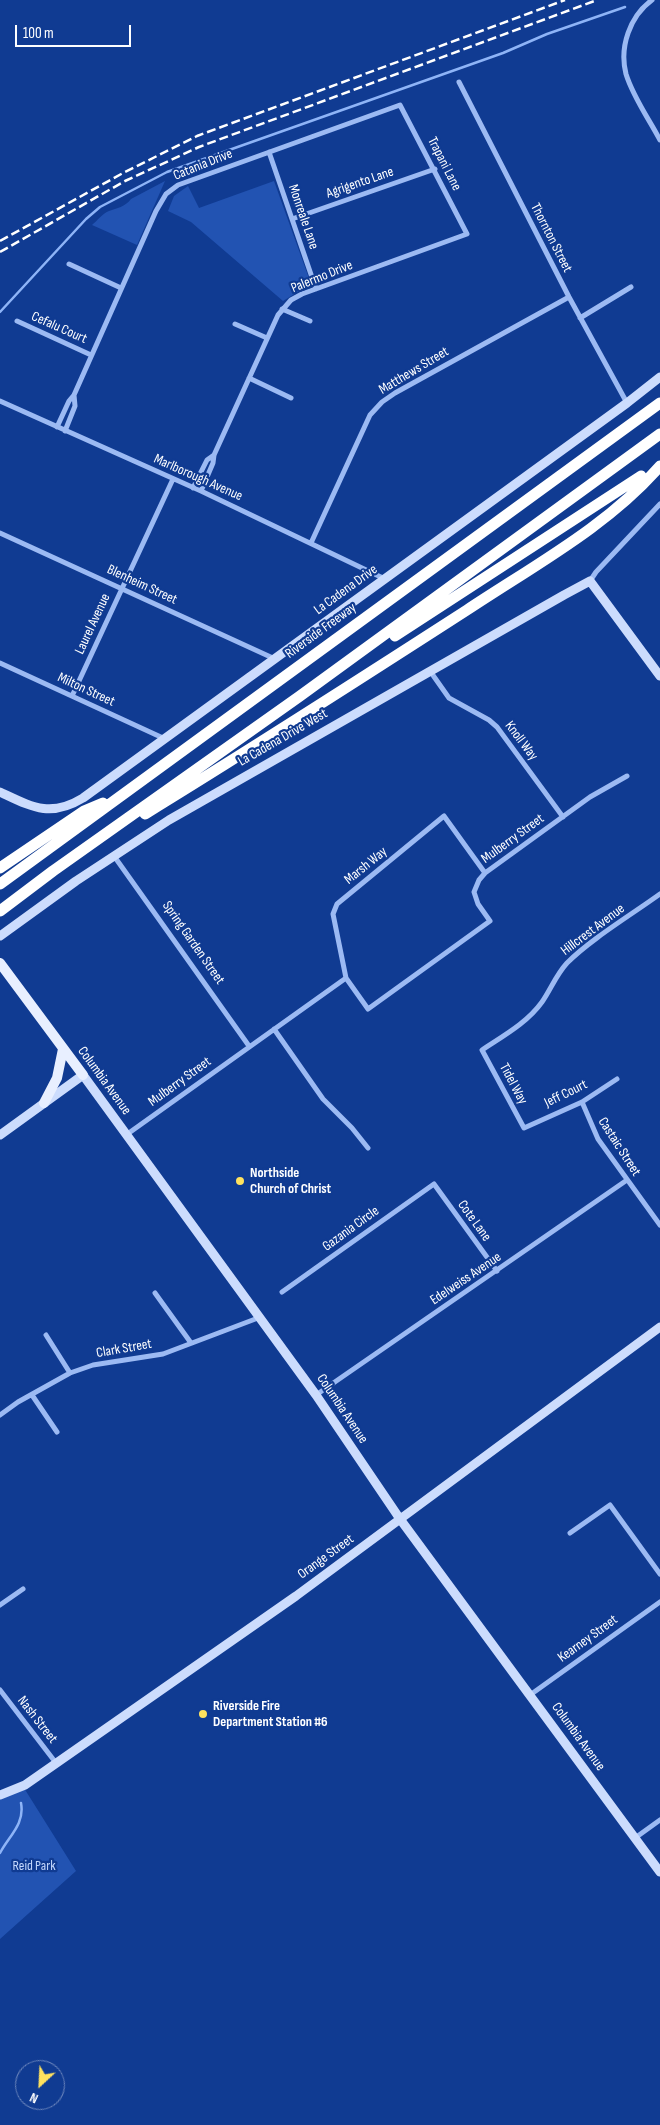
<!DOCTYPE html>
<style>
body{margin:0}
#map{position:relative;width:660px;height:2125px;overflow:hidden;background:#103b92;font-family:"Sofia Sans Condensed",sans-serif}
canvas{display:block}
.north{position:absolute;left:15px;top:2060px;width:50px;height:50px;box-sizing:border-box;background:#103b92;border:1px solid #7089be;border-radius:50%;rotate:205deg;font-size:14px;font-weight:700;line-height:20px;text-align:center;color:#fff}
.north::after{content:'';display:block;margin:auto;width:18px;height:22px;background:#ffe25e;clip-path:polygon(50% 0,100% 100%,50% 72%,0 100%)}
.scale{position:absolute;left:15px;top:25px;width:116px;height:22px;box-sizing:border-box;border:2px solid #fff;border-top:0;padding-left:6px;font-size:15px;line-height:18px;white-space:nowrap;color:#fff;-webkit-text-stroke:4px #103b92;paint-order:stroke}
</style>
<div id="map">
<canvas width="660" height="2125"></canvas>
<div class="north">N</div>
<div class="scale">100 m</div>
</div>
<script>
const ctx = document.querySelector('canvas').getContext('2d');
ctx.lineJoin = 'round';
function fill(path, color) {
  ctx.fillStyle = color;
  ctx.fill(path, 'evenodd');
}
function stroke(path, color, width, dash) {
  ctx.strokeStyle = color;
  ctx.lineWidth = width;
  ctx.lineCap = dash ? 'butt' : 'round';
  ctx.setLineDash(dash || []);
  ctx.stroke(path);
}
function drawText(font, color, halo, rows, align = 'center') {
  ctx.font = font + ' "Sofia Sans Condensed",sans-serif';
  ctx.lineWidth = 4.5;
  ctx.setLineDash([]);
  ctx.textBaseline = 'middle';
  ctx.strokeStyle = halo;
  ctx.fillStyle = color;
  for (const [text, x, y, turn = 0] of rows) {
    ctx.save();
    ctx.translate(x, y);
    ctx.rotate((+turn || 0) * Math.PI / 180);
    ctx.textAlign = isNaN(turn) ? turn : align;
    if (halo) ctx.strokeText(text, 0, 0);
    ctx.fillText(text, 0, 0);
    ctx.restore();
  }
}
fill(new Path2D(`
 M165 181 137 245 92 225C97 221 103 213 109 211 117 208 125 207 131 199Z
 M274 181 311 284 283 301 191 222 168 211 174 196 188 186 199 208Z
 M24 1788 76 1871 0 1939V1798Z`), '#2253b2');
stroke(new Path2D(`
 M0 312 86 219 100 207 167 172 503 53 547 34 625 7
 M0 1853C9 1836 25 1824 21 1803`), '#8eb4f7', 2.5);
stroke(new Path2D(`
 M652 0C630 16 619 47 626 74 633 97 649 119 660 140
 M459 82 569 297 627 403
 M269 152 316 289
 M292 219 435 169
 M69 264 121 288
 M282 309 310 321
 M580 318 631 287
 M17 321 91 355
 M235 324 267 338
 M249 378 291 398
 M0 401 201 491 385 579
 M57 427 69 401 74 395 156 211 166 194 178 185 400 105 467 234 302 294 291 300 278 315 214 455 213 463 201 491
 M65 431 75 406 74 395
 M193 488 207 460 214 455
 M0 533 275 659
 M311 543 370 415 382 402 395 393 569 297
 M590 581 596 572 660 504
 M0 663 163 738
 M430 671 449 698 489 720 497 727 563 817
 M72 696 173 479
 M114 856 249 1046
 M485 873 444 816 337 904 333 914 346 978 368 1009 490 921 478 904 474 892 479 880 485 873 590 797 627 776
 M274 1029 323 1099 352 1128 368 1148
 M617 1079 582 1102 524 1128 482 1050C503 1036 527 1023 542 1002 551 989 556 975 567 963 591 939 631 915 660 894
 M582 1102 598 1139 660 1225
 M126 1135 346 978
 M282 1292 434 1184 497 1271
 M155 1293 191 1343
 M46 1335 70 1373
 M32 1395 57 1432
 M316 1395 627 1180
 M0 1415 18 1402 70 1373 93 1365 163 1354 258 1318
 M570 1533 610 1505 660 1574
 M0 1605 23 1589
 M0 1690 56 1763
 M530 1695 660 1602
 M635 1838 660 1820`), '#9cbaf3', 5);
stroke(new Path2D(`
 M0 792C32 807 50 818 83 798L627 403 660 377
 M0 936 76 881 169 820 564 595 590 581 660 676
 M0 1135 83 1075 316 1395 400 1519 660 1872
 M0 1795 25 1785 296 1596 660 1327`), '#ccdcfd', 9);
stroke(new Path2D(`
 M0 963 83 1075
 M44 1103 57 1078 63 1049`), '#e8efff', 10);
stroke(new Path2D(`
 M395 636 641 476
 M145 814C253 748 360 679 467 610 533 566 608 526 660 466
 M0 868 84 811 103 803
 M0 884 660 403
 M0 911 53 871 300 696 660 434`), '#fff', 11);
stroke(new Path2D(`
 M0 241 123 173 197 136 565 0
 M0 252 125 181 199 147 597 0`), '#fff', 2.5, [9, 4]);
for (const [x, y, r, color] of [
 [240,1181,5,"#ffe25e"],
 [203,1714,5,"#ffe25e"]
]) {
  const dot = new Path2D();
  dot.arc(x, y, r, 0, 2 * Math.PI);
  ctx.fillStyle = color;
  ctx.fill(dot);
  stroke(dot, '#103b92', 2);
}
drawText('14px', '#fff', '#103b92', [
 ["Trapani Lane",444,164,63],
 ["Catania Drive",203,165,-22],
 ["Agrigento Lane",360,183,-19],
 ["Monreale Lane",303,217,71],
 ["Thornton Street",551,238,63],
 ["Palermo Drive",322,277,-22],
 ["Cefalu Court",59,328,24],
 ["Matthews Street",414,371,-31],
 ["Marlborough Avenue",198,478,24],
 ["Blenheim Street",142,585,25],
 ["La Cadena Drive",346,590,-36],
 ["Laurel Avenue",93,624,-65],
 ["Riverside Freeway",321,631,-36],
 ["Milton Street",86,690,25],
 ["La Cadena Drive West",283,738,-30],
 ["Knoll Way",521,741,53],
 ["Mulberry Street",513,839,-36],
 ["Marsh Way",366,866,-39],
 ["Hillcrest Avenue",593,930,-37],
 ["Spring Garden Street",193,943,55],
 ["Columbia Avenue",104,1081,54],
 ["Mulberry Street",180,1082,-36],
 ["Tidel Way",513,1084,62],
 ["Jeff Court",566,1094,-26],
 ["Castaic Street",619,1147,57],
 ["Cote Lane",474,1221,54],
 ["Gazania Circle",351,1229,-36],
 ["Edelweiss Avenue",466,1279,-34],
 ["Clark Street",124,1349,-10],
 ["Columbia Avenue",342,1409,56],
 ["Orange Street",326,1557,-36],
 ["Kearney Street",588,1639,-36],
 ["Nash Street",37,1720,52],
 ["Columbia Avenue",578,1737,54]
]);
drawText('bold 14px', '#fff', '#103b92', [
 ["Northside",250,1173],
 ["Church of Christ",250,1189],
 ["Riverside Fire",213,1706],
 ["Department Station #6",213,1722]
], 'left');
drawText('14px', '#c4d8fd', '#103b92', [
 ["Reid Park",34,1866]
]);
</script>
